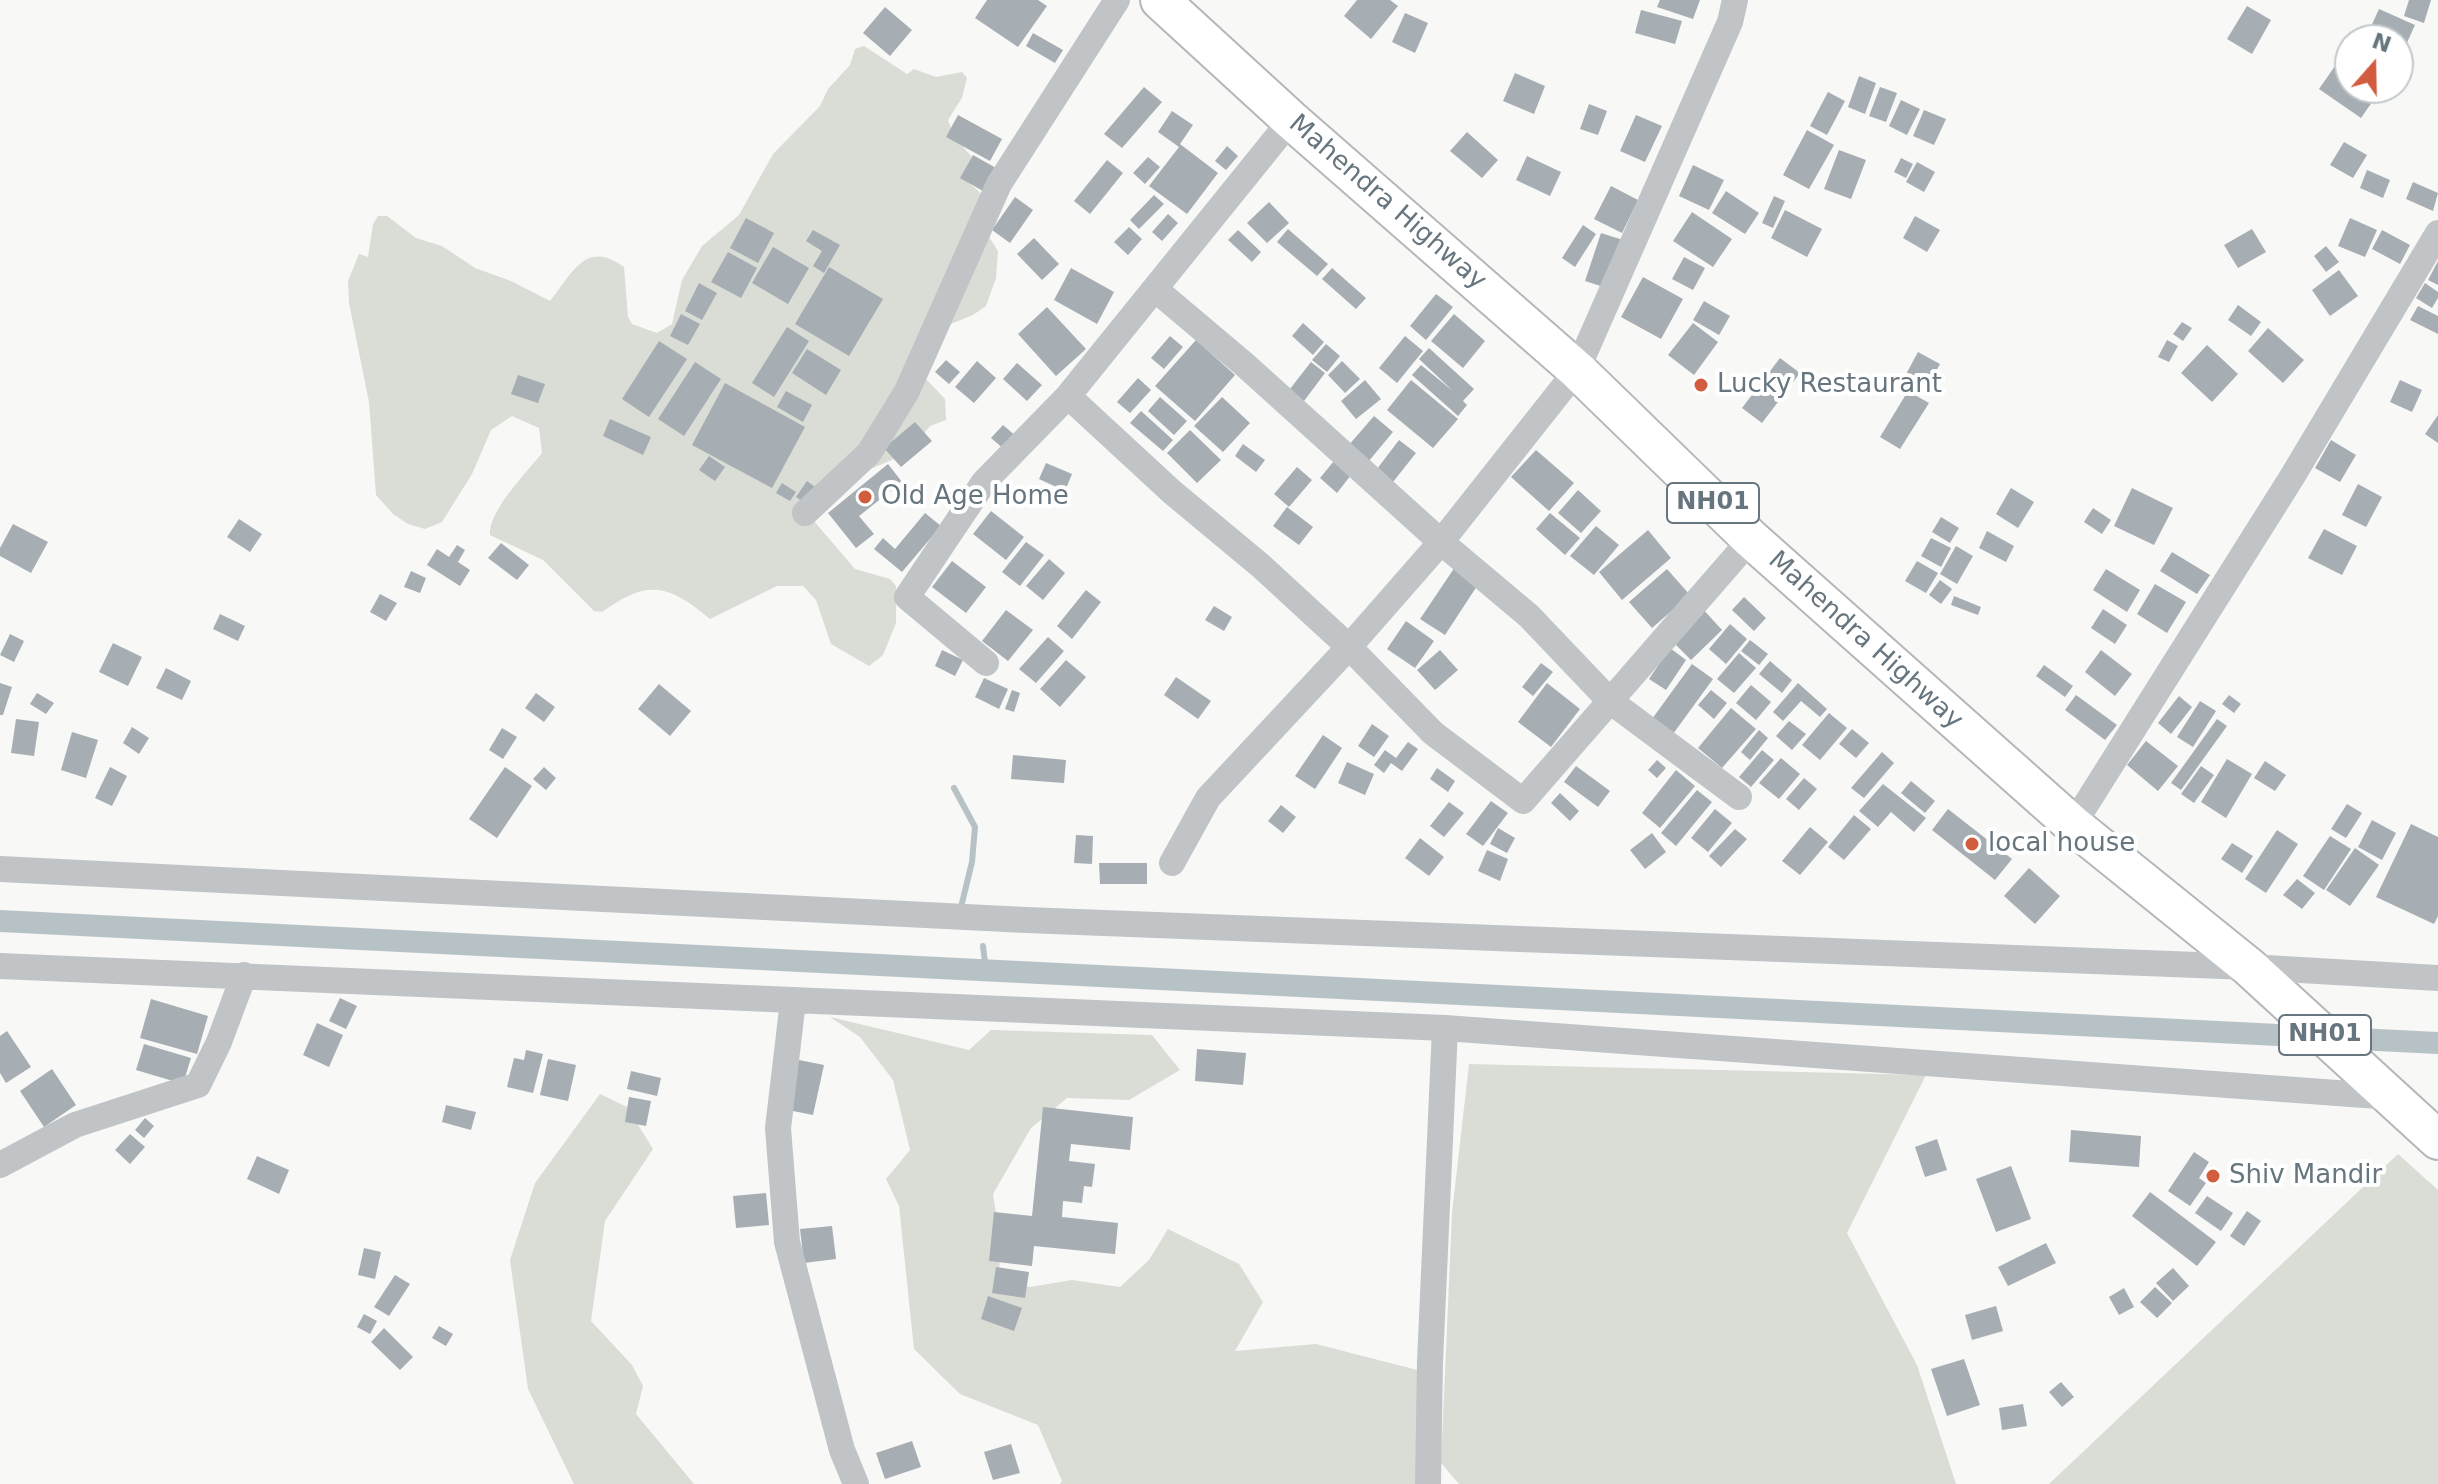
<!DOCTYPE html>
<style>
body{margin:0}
#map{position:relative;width:2438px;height:1484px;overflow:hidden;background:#f8f8f6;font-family:"DejaVu Sans",sans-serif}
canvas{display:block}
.north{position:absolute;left:2334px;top:24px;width:80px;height:80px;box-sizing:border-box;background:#fff;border:2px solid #c2c8cb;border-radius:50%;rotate:20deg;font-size:22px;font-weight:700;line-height:32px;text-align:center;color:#66757e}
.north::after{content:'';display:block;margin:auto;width:28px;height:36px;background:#d15c3e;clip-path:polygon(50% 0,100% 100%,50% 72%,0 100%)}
</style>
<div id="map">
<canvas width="2438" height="1484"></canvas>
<div class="north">N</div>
</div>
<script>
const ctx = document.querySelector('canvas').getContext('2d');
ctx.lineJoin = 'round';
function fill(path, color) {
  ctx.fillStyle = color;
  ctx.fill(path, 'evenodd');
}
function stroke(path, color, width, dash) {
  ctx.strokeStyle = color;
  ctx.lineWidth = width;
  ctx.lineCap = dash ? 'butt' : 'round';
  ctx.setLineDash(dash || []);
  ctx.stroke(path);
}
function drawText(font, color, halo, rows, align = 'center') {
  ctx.font = font + ' "DejaVu Sans",sans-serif';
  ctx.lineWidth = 8;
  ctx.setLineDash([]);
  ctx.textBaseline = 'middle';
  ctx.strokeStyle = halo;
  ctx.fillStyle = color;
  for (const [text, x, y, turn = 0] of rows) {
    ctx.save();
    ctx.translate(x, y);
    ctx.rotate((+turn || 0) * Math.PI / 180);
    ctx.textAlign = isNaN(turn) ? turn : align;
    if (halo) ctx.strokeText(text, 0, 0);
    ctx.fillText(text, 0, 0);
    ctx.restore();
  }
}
fill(new Path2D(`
 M864 46 907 74 914 69 936 77 962 72 967 78 962 98 948 120 955 138 973 158 967 181 993 204 982 226 998 251 996 278 986 306 973 315 941 328 925 378 945 399 946 420 930 426 908 453 866 471 813 520 855 569 890 579 896 586V623L883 655 869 666 831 644 816 600 803 586H777L710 619C668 584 648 579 602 612L594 611 543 560 490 535C488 511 527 472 542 453L539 428 512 416 491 430 472 474 442 522 425 529 408 524 393 514 376 495 369 402 349 303 348 281 359 254 368 257 373 224 378 216H387L416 238 442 246 475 268 511 281 550 301C573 273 585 239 624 267L628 317 632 324 657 333 672 324 682 280 702 246 739 215 773 154 820 106 828 89 850 65 855 49Z
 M830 1017 969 1050 991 1030 1152 1035 1180 1070 1129 1100 1067 1098 1031 1128 993 1194 1000 1240 999 1284 1030 1287 1072 1280 1120 1287 1149 1260 1168 1229 1239 1264 1263 1302 1235 1351 1316 1344 1425 1372 1417 1484H1060L1062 1481 1038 1425 960 1394 914 1349 899 1206 886 1179 910 1150 893 1080 860 1037Z
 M1469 1064 1926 1075 1847 1233 1917 1365 1956 1484H1459L1441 1463 1452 1213Z
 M600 1094 627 1107 653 1149 605 1221 591 1321 632 1365 643 1386 636 1414 694 1484H574L528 1389 510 1260 535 1183Z
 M2398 1154 2438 1190V1484H2049Z`), '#d9ddd6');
stroke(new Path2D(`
 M954 788 975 827 972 862 962 903
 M983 946 986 971`), '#b7c2c6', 6);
stroke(new Path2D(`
 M0 921 2438 1043`), '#b7c2c6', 22);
fill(new Path2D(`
 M987 0H1038L1047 6 1018 47 975 18Z
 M1357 0H1390L1398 6 1371 39 1344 16Z
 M1660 0H1700L1693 19 1657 7Z
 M2409 0H2431L2424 23 2404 16Z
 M2247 6 2271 20 2252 54 2227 39Z
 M885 7 912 30 890 56 863 33Z
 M2379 9 2415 25 2405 47 2398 44V40H2389L2369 31Z
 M1641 10 1682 21 1675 44 1635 33Z
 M1405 13 1428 23 1415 53 1392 42Z
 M1033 33 1063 50 1055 63 1026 46Z
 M2335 66 2350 76V88H2368L2377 95 2361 118 2319 89Z
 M1515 73 1545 86 1534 114 1503 101Z
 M1859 76 1876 83 1865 114 1848 107Z
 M1144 87 1162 102 1122 148 1104 134Z
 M1880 87 1897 93 1886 122 1869 116Z
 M1828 92 1845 101 1827 135 1810 126Z
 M1901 100 1920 109 1907 135 1889 126Z
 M1589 104 1607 111 1598 135 1580 129Z
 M1924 110 1946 119 1934 145 1913 136Z
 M1172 111 1193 125 1180 144 1218 173 1187 214 1149 186 1179 147 1158 132Z
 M958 115 1002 139 990 161 946 137Z
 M1636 115 1662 126 1645 162 1620 151Z
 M1807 130 1834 145 1809 189 1783 175Z
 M1467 132 1498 160 1482 178 1450 151Z
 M2344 142 2367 155 2353 178 2330 165Z
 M1227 146 1238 156 1226 170 1215 161Z
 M1839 150 1866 160 1851 199 1824 189Z
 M973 155 996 168 983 191 960 178Z
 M1527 156 1561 172 1550 196 1516 180Z
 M1148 157 1160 167 1145 184 1133 173Z
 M1901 158 1913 164 1906 178 1894 172Z
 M1107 160 1123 173 1090 214 1074 201Z
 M1917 162 1935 172 1924 192 1906 182Z
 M1693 165 1724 180 1709 210 1679 196Z
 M2367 170 2390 180 2383 198 2360 188Z
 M2413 182 2438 193 2433 211 2406 199Z
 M1611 186 1638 200 1622 233 1594 219Z
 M1726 191 1759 213 1745 234 1712 213Z
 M1154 195 1164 204 1139 229 1130 220Z
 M1774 196 1785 201 1773 228 1762 223Z
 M1015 197 1033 210 1010 243 992 230Z
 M1269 202 1289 223 1267 243 1247 223Z
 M1785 210 1822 229 1807 257 1771 238Z
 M1692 212 1732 239 1713 267 1673 241Z
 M1168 214 1178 223 1162 241 1152 232Z
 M1915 216 1940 230 1927 252 1903 238Z
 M746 218 774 233 758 263 730 248Z
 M2350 218 2377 230 2365 257 2338 246Z
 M1583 225 1596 234 1575 267 1562 258Z
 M1129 227 1142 239 1128 255 1114 242Z
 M1288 229 1328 264 1317 276 1277 242Z
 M2252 229 2266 252 2238 268 2224 245Z
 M813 230 840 245 824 273 813 266 822 251 806 241Z
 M1238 230 1261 252 1252 262 1228 240Z
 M2382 230 2410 245 2400 264 2372 249Z
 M1601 233 1623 240 1607 288 1585 281Z
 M1034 238 1059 264 1042 280 1017 254Z
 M2326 246 2339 262 2326 272 2314 256Z
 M773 247 809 268 788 304 752 283Z
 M728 252 757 268 741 298 711 282Z
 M1684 257 1705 268 1693 290 1672 279Z
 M2438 261V285L2428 280Z
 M829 267 883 299 849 356 795 324Z
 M1071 268 1114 292 1097 324 1054 300Z
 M1332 268 1366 298 1356 309 1322 279Z
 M2339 270 2358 296 2330 316 2312 290Z
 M1643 277 1683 299 1661 339 1621 317Z
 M699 283 717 293 702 320 685 311Z
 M2425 283 2438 292V298L2432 308 2416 298Z
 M1436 294 1453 307 1426 340 1410 326Z
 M1704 301 1730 316 1719 335 1693 320Z
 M2238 305 2261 322 2251 336 2228 320Z
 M2418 306 2438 316V334L2410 320Z
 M1047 307 1086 349 1056 376 1018 334Z
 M681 314 700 324 688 345 670 336Z
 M1454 314 1485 341 1463 368 1431 341Z
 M2182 322 2192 328 2183 341 2173 334Z
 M1303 323 1324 342 1313 355 1292 336Z
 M1693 323 1718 342 1694 375 1668 355Z
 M787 327 809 341 774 397 752 383Z
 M2268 328 2304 360 2283 383 2248 351Z
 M1170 336 1183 347 1164 369 1151 358Z
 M1405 336 1423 351 1397 383 1379 368Z
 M1196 340 1235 375 1195 421 1155 386Z
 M2167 340 2178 346 2169 362 2158 357Z
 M659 341 687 359 649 417 622 399Z
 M1326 344 1340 356 1327 372 1312 360Z
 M2207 345 2238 374 2212 402 2181 373Z
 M1429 348 1474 389 1463 401 1467 405 1458 416 1412 375 1421 365 1453 391 1419 359Z
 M807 349 841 370 826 395 792 373Z
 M1918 352 1940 364 1927 388 1905 376Z
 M1780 358 1800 373 1762 423 1742 408Z
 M946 360 960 372 949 384 935 372Z
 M977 361 996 378 974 403 955 387Z
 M1342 361 1360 379 1345 393 1328 375Z
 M695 362 721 379 684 436 658 419Z
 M1311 362 1325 373 1301 405 1286 394Z
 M1017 363 1042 385 1027 401 1003 379Z
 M518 375 545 384 538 403 511 394Z
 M1138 378 1151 390 1130 413 1117 402Z
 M1365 380 1381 399 1356 419 1341 401Z
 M1411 380 1458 419 1433 448 1387 410Z
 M2400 380 2422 390 2412 412 2390 402Z
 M725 383 805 427 772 488 692 445Z
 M786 391 812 405 803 422 777 407Z
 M1908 391 1929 403 1900 449 1880 437Z
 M1160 397 1187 421 1174 435 1148 411Z
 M1222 397 1250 423 1223 452 1194 426Z
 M1141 411 1173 440 1163 451 1130 423Z
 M2438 415V443L2425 434Z
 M1374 416 1393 432 1368 462 1348 446Z
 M610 419 651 437 643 455 603 436Z
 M915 422 932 441 901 467 884 448Z
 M1003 425 1017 437 1005 450 991 438Z
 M1190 430 1221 460 1197 483 1167 453Z
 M1399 440 1416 453 1393 482 1377 469Z
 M2331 440 2356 455 2340 482 2315 468Z
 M1243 444 1265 460 1256 472 1235 456Z
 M1536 450 1574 483 1549 511 1511 477Z
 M709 456 725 467 715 481 699 470Z
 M1334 461 1351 475 1337 493 1320 478Z
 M1046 463 1072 474 1065 491 1039 479Z
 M888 464 902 482 859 516 874 534 856 548 828 513Z
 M1297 467 1312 480 1289 507 1274 494Z
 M807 481 819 490 809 506 796 497Z
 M782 483 796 492 790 501 776 493Z
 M2358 484 2382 497 2366 527 2342 515Z
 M2011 488 2034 502 2018 528 1996 514Z
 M2132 488 2173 508 2154 545 2114 526Z
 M1578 490 1601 511 1581 533 1558 513Z
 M1287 507 1313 527 1299 545 1273 526Z
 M2093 508 2111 520 2102 534 2084 522Z
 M991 511 1024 537 1006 560 973 534Z
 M925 513 941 526 902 572 874 549 883 538 895 549Z
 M1550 513 1580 538 1565 555 1536 529Z
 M1941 517 1959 528 1950 543 1932 532Z
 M239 519 262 534 250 552 227 537Z
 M13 524 48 542 31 573 0 556V548Z
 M1596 526 1619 545 1594 575 1570 556Z
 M2324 529 2357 546 2342 575 2308 558Z
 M1648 530 1671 558 1622 600 1599 572Z
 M1987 531 2014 546 2006 562 1979 548Z
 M1931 538 1951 548 1941 567 1921 556Z
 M1026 542 1044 555 1020 586 1002 572Z
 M501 543 529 565 517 580 488 558Z
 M457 545 465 550 458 562 470 570 460 586 427 565 437 549 449 557Z
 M1956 546 1973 556 1957 584 1940 574Z
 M2172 552 2210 575 2197 594 2160 571Z
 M1049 559 1065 573 1043 600 1026 586Z
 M952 561 986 587 966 613 932 587Z
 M1917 561 1938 573 1926 593 1905 581Z
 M1455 567 1479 583 1445 635 1420 619Z
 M1667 569 1690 595 1652 628 1629 602Z
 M2106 569 2140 590 2127 612 2093 590Z
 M411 571 426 578 420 593 404 587Z
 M1940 580 1952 589 1941 604 1929 595Z
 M2155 584 2186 602 2167 633 2137 614Z
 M1086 590 1101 602 1072 639 1057 626Z
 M380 594 397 603 386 621 370 612Z
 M1954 596 1981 607 1978 615 1951 605Z
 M1744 597 1766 618 1754 631 1732 610Z
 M1214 606 1232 617 1224 631 1205 620Z
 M1701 607 1722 630 1691 660 1669 638Z
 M2103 609 2127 625 2115 644 2091 628Z
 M1006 610 1033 630 1008 661 982 641Z
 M220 614 245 626 238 641 213 629Z
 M1406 621 1434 641 1415 668 1387 649Z
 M1730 624 1747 639 1726 664 1709 649Z
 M10 634 24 641 14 662 0 655Z
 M1048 637 1064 651 1036 683 1019 669Z
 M1750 640 1768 654 1759 665 1741 651Z
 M113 643 142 657 128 686 99 672Z
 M1670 648 1686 660 1666 690 1649 679Z
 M942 650 963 660 955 676 935 666Z
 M1440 650 1458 670 1435 690 1417 670Z
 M2101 650 2132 674 2115 696 2085 672Z
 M1739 653 1756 668 1734 693 1717 679Z
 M1066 660 1086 677 1060 707 1040 689Z
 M1770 661 1792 680 1782 693 1759 674Z
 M1541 663 1553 672 1533 696 1522 687Z
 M1692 664 1713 679 1673 734 1652 719Z
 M2044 665 2073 686 2065 697 2036 676Z
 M166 668 191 681 182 700 156 688Z
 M1176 677 1211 701 1198 719 1164 695Z
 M984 678 1008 689 999 709 975 697Z
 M0 683 12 687 3 715H0Z
 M1547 683 1580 709 1551 747 1518 722Z
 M1798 683 1827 709 1820 717 1801 701 1783 721 1773 712Z
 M659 684 691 711 670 736 638 709Z
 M1751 685 1771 702 1756 720 1736 703Z
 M1012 690 1020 693 1014 712 1005 709Z
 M1711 690 1727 703 1714 719 1698 705Z
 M37 693 54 703 46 714 30 704Z
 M536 693 555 707 544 722 525 708Z
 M2076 695 2117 725 2105 740 2065 710Z
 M2229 695 2241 704 2234 713 2222 704Z
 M2179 696 2192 707 2171 734 2158 723Z
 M2200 701 2216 711 2193 747 2177 737Z
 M1731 708 1756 729 1722 768 1698 748Z
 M1829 713 1847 728 1820 760 1802 745Z
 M16 719 39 722 34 756 11 753Z
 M2217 719 2227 726 2181 790 2171 783Z
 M1789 721 1806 734 1792 750 1776 736Z
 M1372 724 1389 736 1374 757 1358 746Z
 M132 727 149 738 139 754 123 743Z
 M502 728 517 737 503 759 489 750Z
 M1852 729 1869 743 1856 758 1839 744Z
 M1759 730 1768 738 1750 760 1741 752Z
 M72 732 98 740 86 778 61 770Z
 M1323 735 1342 748 1315 789 1295 776Z
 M2146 741 2178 766 2158 791 2127 765Z
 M1408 742 1418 749 1402 771 1391 763 1384 773 1374 765 1385 750 1396 758Z
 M1762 750 1774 760 1751 787 1739 777Z
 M1882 752 1894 763 1864 798 1851 788Z
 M1013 755 1066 760 1064 783 1011 779Z
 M1781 758 1800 774 1779 799 1759 783Z
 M2227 759 2252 774 2226 818 2201 802Z
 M1657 760 1666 768 1657 778 1648 770Z
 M2265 761 2286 775 2275 791 2254 778Z
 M1347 762 1374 774 1365 795 1338 783Z
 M1576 766 1610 791 1598 807 1564 782Z
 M2201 766 2214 775 2194 803 2181 794Z
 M110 767 127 776 112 806 95 798Z
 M505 767 532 786 497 838 469 819Z
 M544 767 556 778 546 790 533 779Z
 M1437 768 1455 781 1448 792 1430 779Z
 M1676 770 1695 786 1660 828 1642 813Z
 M1804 778 1817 789 1799 810 1786 799Z
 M1911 781 1935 801 1925 813 1901 793Z
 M1883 784 1926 818 1914 832 1891 812 1878 827 1859 811Z
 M1697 790 1712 802 1676 846 1661 833Z
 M1560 793 1579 811 1570 821 1551 803Z
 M1491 801 1508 813 1483 846 1466 834Z
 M1449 802 1464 813 1444 837 1430 826Z
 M2347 804 2362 813 2346 838 2331 829Z
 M1281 805 1296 817 1283 833 1268 821Z
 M1715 809 1732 823 1708 852 1691 838Z
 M1948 809 2012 859 1995 880 1932 830Z
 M1854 815 1871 829 1844 860 1828 847Z
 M2372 820 2396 833 2382 860 2358 847Z
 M2411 824 2438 837V916L2434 924 2376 897Z
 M1810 827 1828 842 1800 875 1782 861Z
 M1498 828 1515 838 1507 853 1490 844Z
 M1735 829 1747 839 1721 867 1709 856Z
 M2277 830 2298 844 2266 893 2245 879Z
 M1652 833 1666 852 1645 869 1630 850Z
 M1076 835 1093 836 1092 864 1074 863Z
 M2330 836 2351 849 2324 890 2303 876Z
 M1420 838 1444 857 1429 876 1405 858Z
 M2232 843 2253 856 2242 873 2221 859Z
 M2355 848 2379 865 2350 906 2326 890Z
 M1487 850 1508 859 1500 881 1478 871Z
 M1099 863H1147V884H1100Z
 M2029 868 2060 896 2035 924 2004 896Z
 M2297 879 2315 893 2302 909 2283 895Z
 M340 998 357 1006 346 1029 329 1021Z
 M151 999 208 1016 197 1054 140 1038Z
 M317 1023 343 1035 329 1067 303 1055Z
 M7 1031 31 1067 6 1083 0 1073V1036Z
 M144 1044 191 1058 183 1084 136 1070Z
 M1197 1049 1246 1053 1243 1085 1195 1081Z
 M526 1050 543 1054 533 1093 507 1087 514 1058 524 1060Z
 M548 1059 576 1065 568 1101 540 1095Z
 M799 1060 824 1065 813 1115 788 1110Z
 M52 1069 76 1105 44 1127 20 1091Z
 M631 1071 661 1078 657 1096 627 1089Z
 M629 1097 651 1101 646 1126 625 1122Z
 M446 1105 476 1112 471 1130 442 1122Z
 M1043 1107 1133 1117 1130 1150 1071 1144 1069 1161 1095 1164 1092 1187 1084 1186 1082 1203 1063 1201 1062 1217 1118 1223 1115 1254 1034 1246 1032 1266 989 1261 994 1212 1032 1216Z
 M145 1118 154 1126 144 1138 135 1130Z
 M2071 1130 2141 1136 2139 1167 2069 1162Z
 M130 1134 145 1147 130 1164 115 1150Z
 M1937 1139 1947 1170 1925 1177 1915 1147Z
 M2194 1152 2209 1162 2199 1178 2206 1183 2190 1206 2168 1191Z
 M257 1156 289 1170 279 1194 247 1179Z
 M2011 1166 2031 1219 1996 1232 1976 1179Z
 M2150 1192 2216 1242 2197 1266 2132 1216Z
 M766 1193 769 1225 736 1228 733 1196Z
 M2207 1196 2233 1213 2221 1231 2195 1213Z
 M2247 1211 2261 1221 2244 1246 2230 1236Z
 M832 1226 836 1259 804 1263 800 1229Z
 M2046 1243 2056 1263 2008 1286 1998 1267Z
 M364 1248 381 1252 375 1279 358 1275Z
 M996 1267 1029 1272 1025 1298 992 1293Z
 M2173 1268 2189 1286 2173 1301 2156 1283Z
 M395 1275 410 1284 389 1316 374 1307Z
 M2155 1287 2172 1303 2157 1318 2140 1302Z
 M2124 1288 2134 1307 2119 1315 2109 1297Z
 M988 1296 1022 1308 1014 1331 981 1319Z
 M1996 1306 2003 1331 1972 1340 1965 1315Z
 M364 1314 377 1321 370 1334 357 1327Z
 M439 1326 453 1334 446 1346 432 1338Z
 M384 1328 413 1357 400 1370 371 1342Z
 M1964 1359 1980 1405 1947 1416 1931 1369Z
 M2061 1382 2074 1397 2062 1407 2049 1392Z
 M2023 1404 2027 1426 2002 1430 1999 1408Z
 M912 1441 921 1467 885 1479 876 1453Z
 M1011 1444 1020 1473 993 1480 984 1452Z`), '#a6adb3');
const highway = new Path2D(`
 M1160 0 1291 120 1577 370 1751 539 2073 825 2249 967 2438 1140`);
stroke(highway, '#b4b7ba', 42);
stroke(new Path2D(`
 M1155 289 1245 365 1441 542 1529 616 1610 701 1739 797
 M1068 396 1172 492 1261 566 1349 647 1433 733 1523 801 1751 539
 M805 513 869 453 907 391 999 184 1117 0
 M986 663 907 597 984 482 1068 396 1291 120
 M2073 825 2292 477 2438 233
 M1172 863 1208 798 1349 647 1441 542 1577 370 1730 22 1735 0
 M0 869 1026 920 2249 967 2438 978
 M0 966 1445 1028 2392 1097
 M793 1001 778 1128 787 1242 842 1450 856 1484
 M0 1165 75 1125 198 1085 219 1042 244 975
 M1428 1484 1430 1362 1445 1028`), '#c0c4c7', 26);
stroke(highway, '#fff', 38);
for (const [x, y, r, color] of [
 [1701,385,8,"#d15c3e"],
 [865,497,8,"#d15c3e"],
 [1972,844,8,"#d15c3e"],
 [2213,1176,8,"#d15c3e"]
]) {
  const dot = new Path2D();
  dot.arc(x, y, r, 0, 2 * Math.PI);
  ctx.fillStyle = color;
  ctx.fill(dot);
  stroke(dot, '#fff', 3);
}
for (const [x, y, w] of [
 [1713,503,92],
 [2325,1035,92]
]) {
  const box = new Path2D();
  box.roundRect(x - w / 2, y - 20, w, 40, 6);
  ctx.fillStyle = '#fff';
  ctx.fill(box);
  stroke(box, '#66757e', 2);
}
drawText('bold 24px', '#66757e', null, [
 ["NH01",1713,503],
 ["NH01",2325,1035]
]);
drawText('26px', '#66757e', '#fff', [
 ["Mahendra Highway",1387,203,41],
 ["Mahendra Highway",1865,641,42]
]);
drawText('26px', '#66757e', '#fff', [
 ["Lucky Restaurant",1717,385],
 ["Old Age Home",881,497],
 ["local house",1988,844],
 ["Shiv Mandir",2229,1176]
], 'left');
</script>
